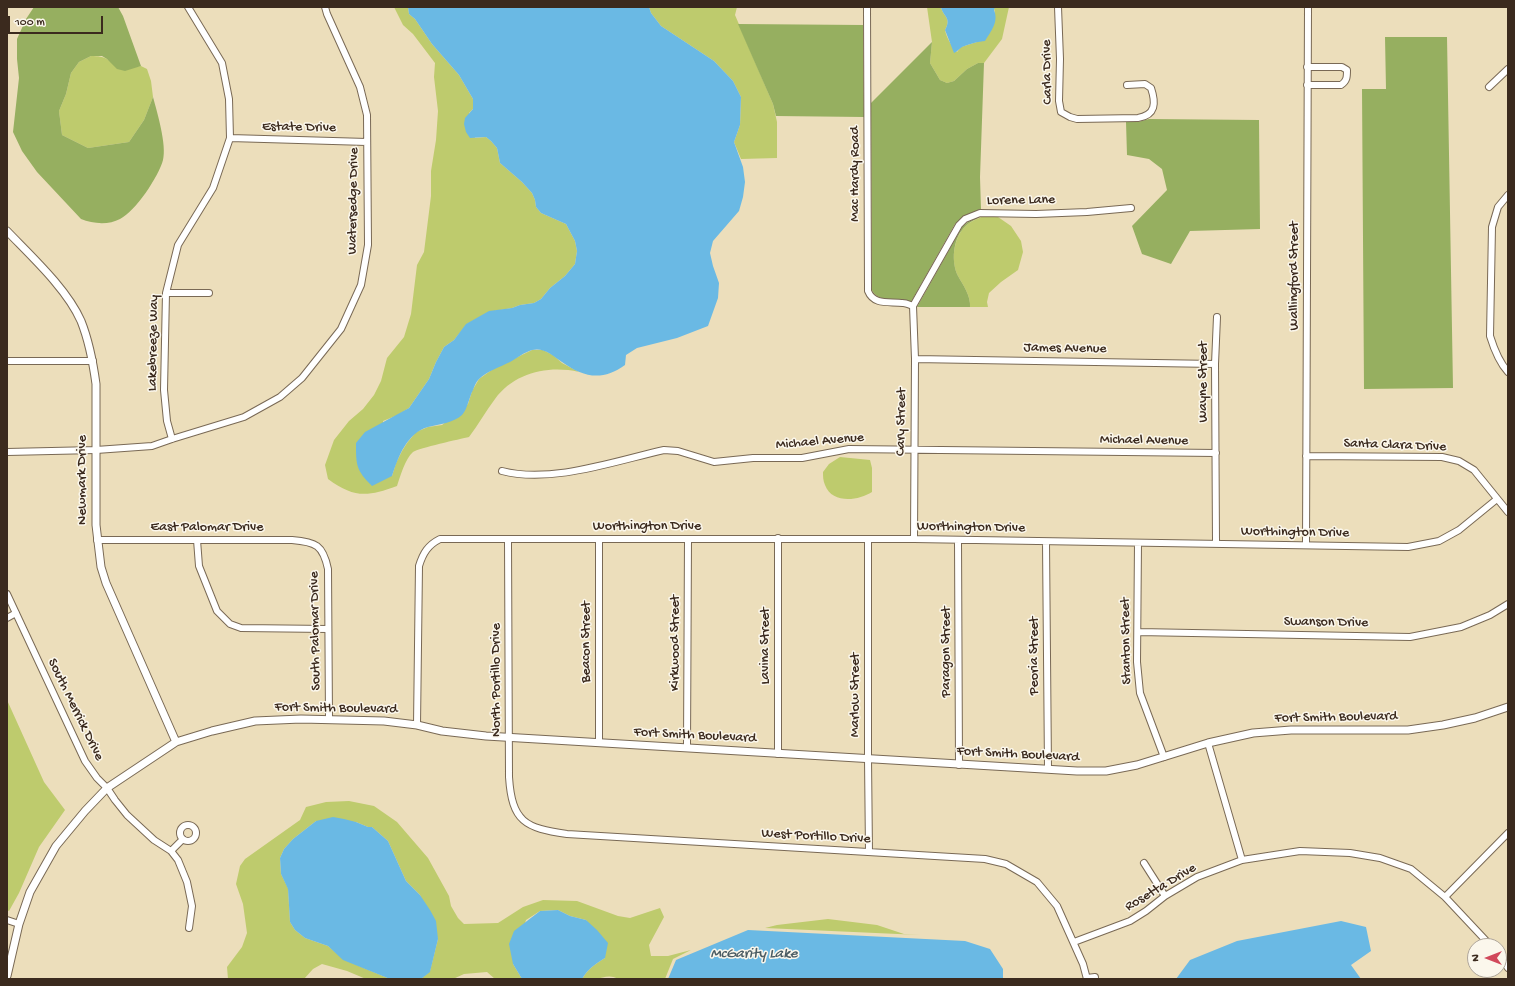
<!DOCTYPE html>
<style>
body{margin:0}
#map{position:relative;width:1515px;height:986px;overflow:hidden;background:#ecdebb;font-family:"Gochi Hand",sans-serif}
canvas{display:block}
.frame{position:absolute;inset:0;border:8px solid #3b2a1e;pointer-events:none}
.north{position:absolute;left:1467px;top:938px;width:40px;height:40px;box-sizing:border-box;background:#fbf7ec;border:1px solid #aea59a;border-radius:50%;rotate:270deg;font-size:11px;font-weight:700;line-height:16px;text-align:center;color:#3b2a1e}
.north::after{content:'';display:block;margin:auto;width:14px;height:18px;background:#d1495b;clip-path:polygon(50% 0,100% 100%,50% 72%,0 100%)}
.scale{position:absolute;left:8px;top:16px;width:95px;height:18px;box-sizing:border-box;border:2px solid #3b2a1e;border-top:0;padding-left:5px;font-size:12px;line-height:14px;white-space:nowrap;color:#3b2a1e;-webkit-text-stroke:3px #fbf7ec;paint-order:stroke}
</style>
<div id="map">
<canvas width="1515" height="986"></canvas>
<div class="frame"></div>
<div class="north">N</div>
<div class="scale">100 m</div>
</div>
<script>
const ctx = document.querySelector('canvas').getContext('2d');
ctx.lineJoin = 'round';
function fill(path, color) {
  ctx.fillStyle = color;
  ctx.fill(path, 'evenodd');
}
function stroke(path, color, width, dash) {
  ctx.strokeStyle = color;
  ctx.lineWidth = width;
  ctx.lineCap = dash ? 'butt' : 'round';
  ctx.setLineDash(dash || []);
  ctx.stroke(path);
}
function drawText(font, color, halo, rows, align = 'center') {
  ctx.font = font + ' "Gochi Hand",sans-serif';
  ctx.lineWidth = 3;
  ctx.setLineDash([]);
  ctx.textBaseline = 'middle';
  ctx.strokeStyle = halo;
  ctx.fillStyle = color;
  for (const [text, x, y, turn = 0] of rows) {
    ctx.save();
    ctx.translate(x, y);
    ctx.rotate((+turn || 0) * Math.PI / 180);
    ctx.textAlign = isNaN(turn) ? turn : align;
    if (halo) ctx.strokeText(text, 0, 0);
    ctx.fillText(text, 0, 0);
    ctx.restore();
  }
}
fill(new Path2D(`
 M394 7H408L409 14 415 19 432 44 459 75 473 99V109L469 113 475 138 486 137 491 141 497 148 500 163 522 182 532 193 535 200 536 207 541 213 566 224 575 241 577 251 575 264 565 276 550 288 541 299 534 303 520 305 512 308 489 312 467 324 454 340 444 347 436 362 429 379 409 408 398 415 383 421 392 476 396 463 402 451 407 443 416 432 428 427 442 425 468 404 472 391 479 379 493 369 532 350H543L553 355 562 363 579 372C548 365 514 373 495 399 486 411 478 425 469 437 460 439 419 448 413 452 405 459 400 477 397 486 367 497 354 498 328 479L325 465 334 440 349 421 363 409 374 395 381 381 387 358 404 337 411 314 417 265 424 252 431 196V171L436 140 438 111 434 77 435 63 413 34 403 25Z
 M649 7H737L735 15 773 104 777 122V158L741 159 734 142 740 125 741 97 733 81 714 61 661 26 651 13Z
 M927 7H941C943 17 952 17 945 30 947 39 951 45 957 52L961 47 980 41 995 13 994 8 1009 7 1002 39 984 63H978L967 69 954 81 947 83 940 80 930 63 932 42Z
 M91 56C106 56 108 59 118 69L141 66 147 69 151 81 153 97 144 120 129 142 88 148 62 135 59 111 66 94 71 73 79 62Z
 M981 217H998L1011 226 1021 241 1023 252 1018 270 1001 282 989 293 987 302 988 307H970C971 296 963 285 958 276 951 262 953 241 963 229 967 223 975 220 981 217Z
 M840 457 870 460 872 468V492C858 501 832 504 825 485 823 481 823 476 823 472L829 464Z
 M7 700 44 782 65 810 39 847 19 893 9 911 7 910Z
 M349 801 374 806 397 822 428 858 449 896 451 906 458 918 464 924 498 923 523 907 543 900 577 901 618 916 630 918 660 908 664 917 649 945 651 956H668L691 950 673 959 665 979H618C609 974 604 978 595 979 591 980 586 979 582 979 588 969 595 964 605 958L586 920 570 916 558 910 540 911 526 920 513 964 522 979H495L487 972 464 974 453 979H421L430 971 438 939 420 895 406 881 388 841 372 827H368L356 822 316 821 293 839 284 849 280 858 281 874 288 888 290 922 295 930 305 938 328 946 335 952 359 966 390 979H366L347 971 322 964 313 969 304 979H228L227 967 242 947 247 933 243 904 236 884 240 866 245 859 300 820 306 807 326 802Z
 M828 919 877 925 904 934 920 935 765 928 777 925Z`), '#becb6d');
fill(new Path2D(`
 M34 7H118L123 16 141 66 125 71 117 69 107 59 102 56H91L79 62 71 73 66 94 59 111 62 135 88 148 129 142 144 120 153 97C157 112 167 145 163 160 159 176 135 212 120 219 109 225 93 224 81 219L37 172 22 151 13 132 19 78 17 59V39L26 19Z
 M738 24 863 25 864 117 776 116 773 104Z
 M1385 37H1447L1453 388 1364 389 1362 89H1386Z
 M932 42 930 63 940 80 947 83 954 81 967 69 978 63H984L980 177 981 210 964 216 955 224 911 302C899 298 877 303 872 290L871 103Z
 M1149 119 1259 120 1260 229 1190 231 1171 264 1142 254 1132 226 1167 190 1162 169 1149 159 1127 155 1126 122H1138Z
 M981 216C975 220 967 223 963 229 953 240 951 262 958 276 963 285 971 296 970 307H917L962 227 968 222Z`), '#96af60');
fill(new Path2D(`
 M408 7H649L651 13 661 26 714 61 733 81 741 97 740 125 734 142 743 167 745 182 743 197 739 211 713 241 710 253 713 266 719 283 718 298 708 326 677 338 637 348 626 355 625 365C603 381 584 378 562 362 553 356 544 347 532 350 525 352 517 358 510 362 500 367 487 371 479 379 476 382 474 387 473 390 469 397 468 408 462 415 453 423 440 424 428 427 407 433 398 457 392 476L372 486C356 470 356 465 356 443L365 432 409 408 429 379 436 362 444 347 454 340 466 324 489 311 512 308 520 305 534 303 541 299 550 288 565 276 575 264 577 251 575 241 566 224 541 213 536 207 535 200 532 193 522 182 500 163 497 148 491 141 486 137 470 138 466 132 464 124 465 118 473 109V99L459 75 432 44 415 19 409 14Z
 M941 7H995L994 10C999 22 991 31 985 41 980 41 966 45 962 47 959 49 958 51 954 53L945 30C952 17 943 17 941 7Z
 M333 817 344 819 356 822 368 827H372L388 841 406 881 420 895 430 910 436 921 438 939 430 972 421 979H390L343 960 328 946 305 938 295 930 290 922 288 889 281 874 280 858 284 849 293 839 316 821Z
 M558 910 570 916 586 920 597 930 608 943 605 958C595 964 588 969 582 979H522L513 964 509 944 514 931 540 911Z
 M1341 921 1366 927 1371 951 1351 965 1361 979H1176L1190 960 1237 941Z
 M748 930 965 941 990 949 1003 969V979H668L676 960Z`), '#6ab9e4');
const minor = new Path2D(`
 M867 7 868 291C874 306 890 301 903 303 906 303 910 305 913 306
 M1058 7 1060 59 1059 101 1061 112 1070 117 1077 119 1138 118C1156 115 1156 103 1151 88L1145 84 1127 85
 M1307 85H1341C1347 81 1347 77 1347 70L1342 67H1307
 M1489 87 1508 69
 M230 138 367 142
 M1508 195 1498 207 1492 227 1490 336C1494 349 1499 362 1508 372
 M166 293H209
 M913 306 959 225 965 219 980 213 1036 214 1087 212 1131 208
 M913 306 915 359 914 539
 M915 359 1215 364
 M7 361H93
 M172 439 167 421 164 390 166 293 178 245 213 188 230 138 229 99 222 63 188 7
 M7 452 96 450 152 446 172 439 244 417 280 397 302 378 341 329 361 285 368 245 367 115 360 87 327 14 325 7
 M1306 456 1442 457 1459 461 1474 470 1508 512
 M502 471C551 484 615 461 664 450L678 451 714 462 753 458H802L849 449 1216 453
 M868 539V759L869 852
 M97 540H292C316 542 323 545 328 569L329 719
 M197 540 199 566 217 611 230 624 241 628 328 629
 M508 540 509 777C512 822 525 828 567 834L985 859 1006 864 1037 882 1057 906 1083 964 1087 979
 M958 540 959 765
 M1046 542 1048 769
 M1138 543 1137 662 1140 693 1164 757
 M1216 543 1215 364 1217 317
 M1306 545 1308 7
 M7 594 85 761 97 778 107 788 115 800 127 815 154 840 171 851 178 860 187 882 192 906 189 928
 M7 618 16 613
 M1138 632 1410 637 1461 627 1490 615 1508 604
 M417 725 419 566C423 553 428 545 440 539H914L1408 547 1439 541 1459 530 1497 499
 M599 743V540
 M1208 743 1242 860
 M687 747 688 539
 M778 754V538
 M180 833a8 8 0 1 1 16 0a8 8 0 1 1-16 0Z
 M171 851 183 839
 M1144 863 1165 896
 M1445 897 1508 833
 M7 920 19 924
 M1074 942 1130 921 1146 911 1165 896 1197 877 1242 860 1300 851 1350 853 1380 858 1411 869 1445 897 1491 946
 M1499 955 1508 968
 M1087 978 1095 977`);
const tertiary = new Path2D(`
 M7 231C31 256 67 289 81 321 89 341 93 362 96 384V525L101 567 106 583 176 742
 M7 976 19 924 30 892 56 846 85 811 107 788 176 742 212 731 255 721 301 719 384 721 417 725 442 731 486 736 1077 771H1106L1137 765 1208 743 1253 733 1291 730H1408L1443 725 1475 718 1508 707`);
stroke(minor, '#796955', 8);
stroke(tertiary, '#796955', 9);
stroke(minor, '#fff', 6);
stroke(tertiary, '#fff', 7);
drawText('14px', '#3b2a1e', '#fbf7ec', [
 ["Carla Drive",1048,72,-91],
 ["Estate Drive",299,128,1],
 ["Mac Hardy Road",856,174,-90],
 ["Watersedge Drive",354,201,-89],
 ["Lorene Lane",1021,201,-1],
 ["Wallingford Street",1295,276,-90],
 ["Lakebreeze Way",154,343,-89],
 ["James Avenue",1065,349,1],
 ["Wayne Street",1204,382,-90],
 ["Cary Street",902,422,-89],
 ["Michael Avenue",1144,441,1],
 ["Michael Avenue",820,442,-5],
 ["Santa Clara Drive",1395,446,2],
 ["Newmark Drive",83,480,-90],
 ["Worthington Drive",647,527],
 ["East Palomar Drive",207,528],
 ["Worthington Drive",971,528,1],
 ["Worthington Drive",1295,533,1],
 ["Swanson Drive",1326,623,1],
 ["South Palomar Drive",316,631,-91],
 ["Stanton Street",1127,641,-91],
 ["Beacon Street",587,642,-90],
 ["Kirkwood Street",676,643,-90],
 ["Lavina Street",766,646,-90],
 ["Paragon Street",947,652,-90],
 ["Peoria Street",1035,656,-90],
 ["North Portillo Drive",497,680,-90],
 ["Marlow Street",856,695,-90],
 ["Fort Smith Boulevard",336,709,1],
 ["South Merrick Drive",75,710,64],
 ["Fort Smith Boulevard",1336,718,-1],
 ["Fort Smith Boulevard",695,736,3],
 ["Fort Smith Boulevard",1018,755,3],
 ["West Portillo Drive",816,837,3],
 ["Rosetta Drive",1161,888,-31]
]);
drawText('italic 15px', '#4b5c63', '#fbf7ec', [
 ["McGarity Lake",754,955]
]);
</script>
